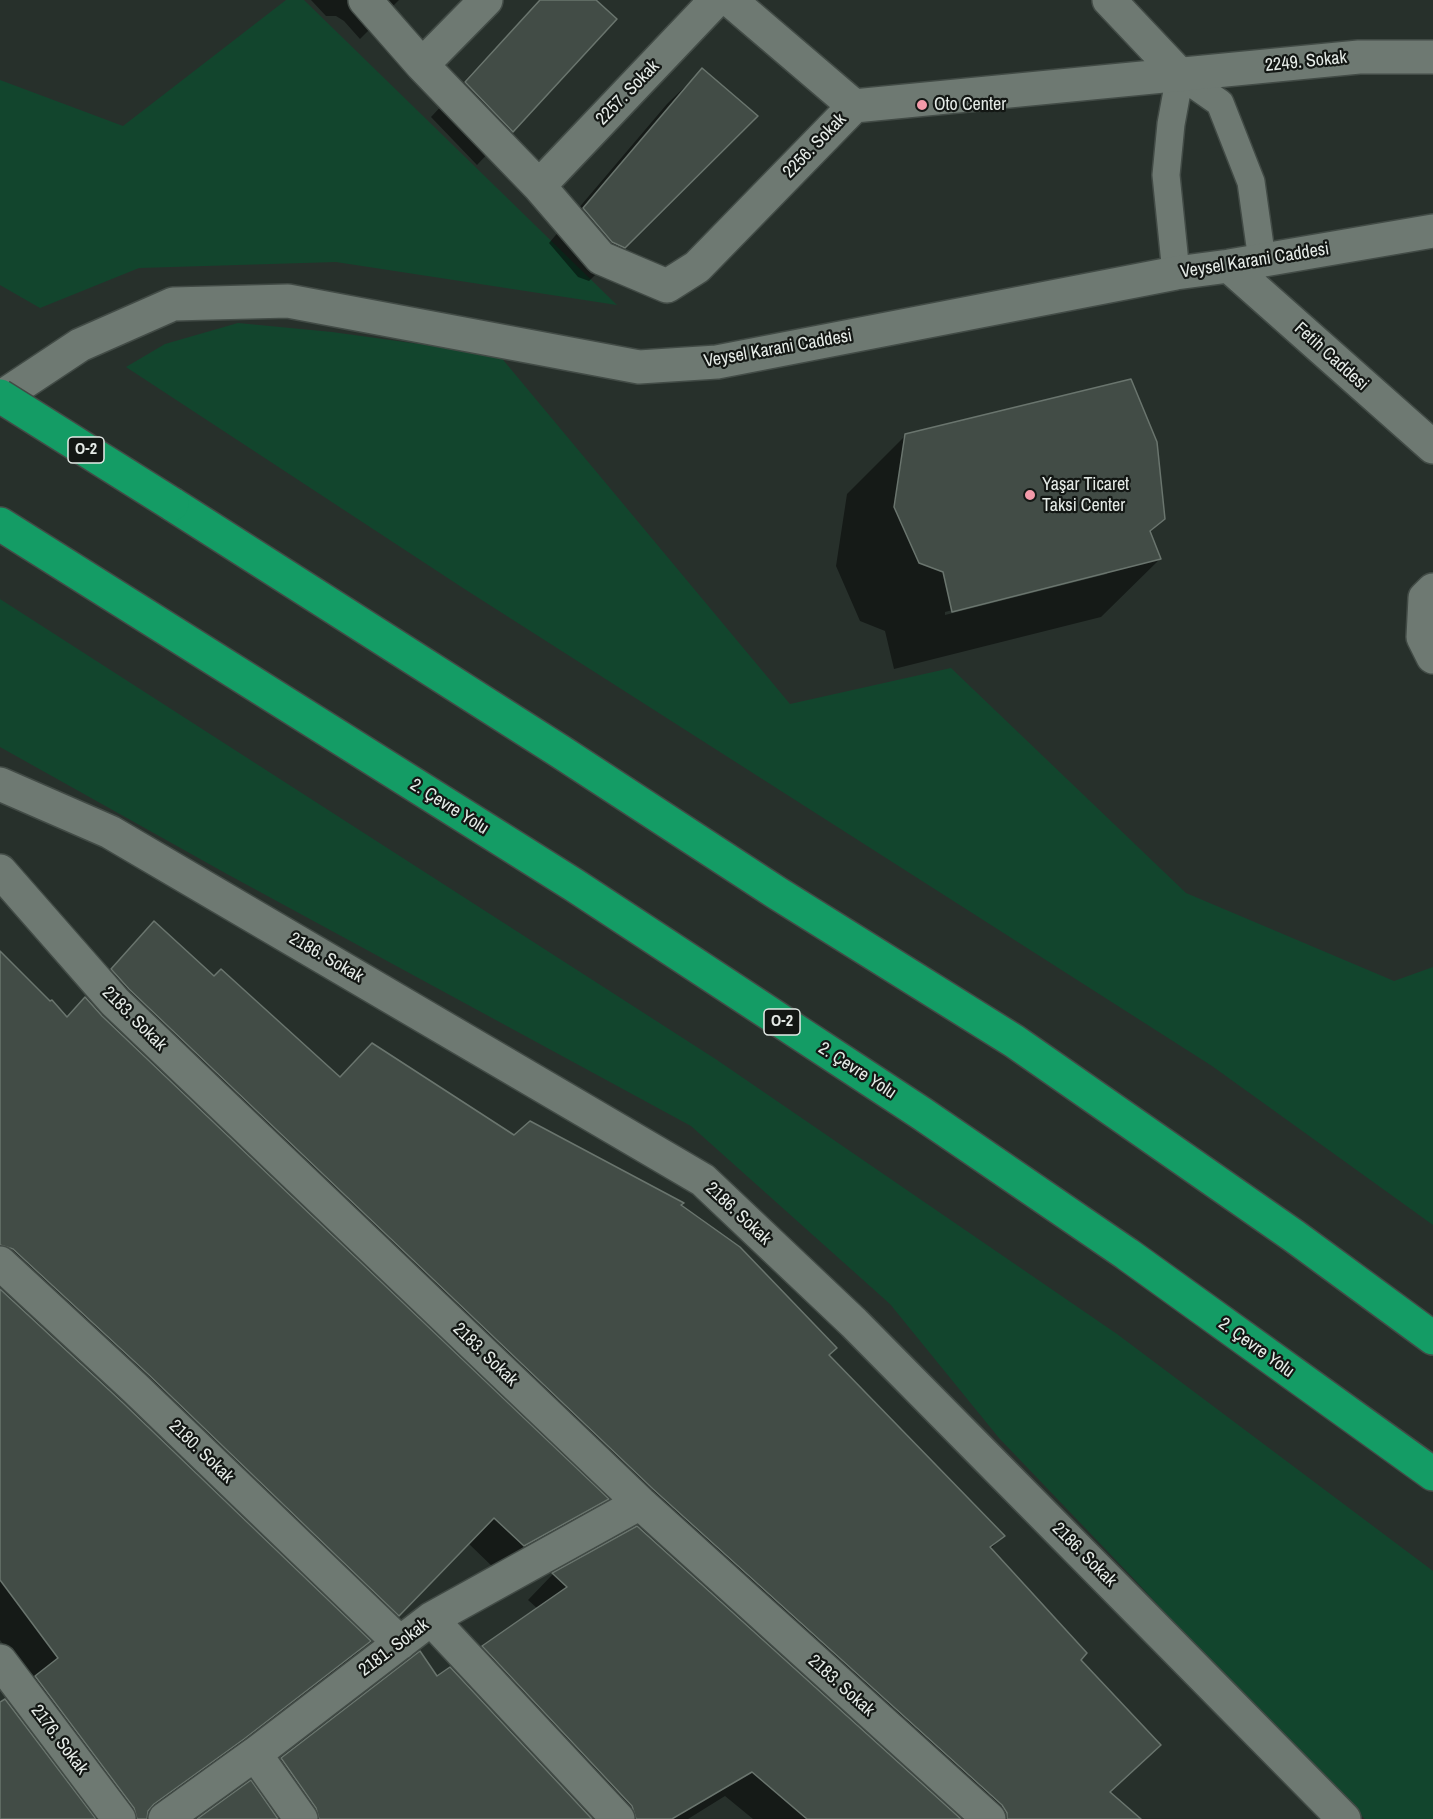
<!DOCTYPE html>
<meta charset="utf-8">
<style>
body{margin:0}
canvas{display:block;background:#27302b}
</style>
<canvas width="1433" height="1819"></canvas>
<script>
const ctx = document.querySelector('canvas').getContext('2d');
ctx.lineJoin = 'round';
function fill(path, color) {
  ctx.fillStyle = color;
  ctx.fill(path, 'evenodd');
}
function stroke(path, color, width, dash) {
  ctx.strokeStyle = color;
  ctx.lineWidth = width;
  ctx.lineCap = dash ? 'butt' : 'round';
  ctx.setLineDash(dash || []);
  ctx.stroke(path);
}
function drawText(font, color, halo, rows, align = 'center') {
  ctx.font = font + ' "Archivo Narrow",sans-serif';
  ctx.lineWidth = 4.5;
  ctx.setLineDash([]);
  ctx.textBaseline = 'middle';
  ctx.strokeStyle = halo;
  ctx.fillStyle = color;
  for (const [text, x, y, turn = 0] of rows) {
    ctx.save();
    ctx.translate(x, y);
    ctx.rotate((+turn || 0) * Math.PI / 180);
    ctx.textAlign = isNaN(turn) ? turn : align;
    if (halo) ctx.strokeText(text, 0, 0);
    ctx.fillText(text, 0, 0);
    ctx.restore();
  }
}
fill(new Path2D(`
 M286 0H304L617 305 336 262 139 268 40 308 0 285V80L123 126Z
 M238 323 332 332 499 355 790 704 951 668 1186 893 1394 981 1433 967V1225L1212 1066 463 588 126 367 165 344Z
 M0 599 717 1060 1117 1334 1433 1571V1819H1365L1287 1745 1134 1579 999 1438 890 1304 691 1126 227 874 0 747Z`), '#12452d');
fill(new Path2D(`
 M311 0H399L360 39 344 21 336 16H326Z
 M540 0H594L615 19 477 165 431 117Z
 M702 70 722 151 589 281 578 277 549 243 667 104Z
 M906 435 1164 518 1149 533 1160 559 1101 617 894 669 885 631 860 621 836 566 847 494ZM1107 571V574L945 615V612Z
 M154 923 214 978 339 1078 372 1045 514 1137 679 1205 1003 1536 990 1550 1079 1660 1109 1793 1139 1819H963L627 1515 103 1014 86 995Z
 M0 953 66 1019 101 1017 606 1499 581 1524 497 1571 468 1543 372 1640 123 1400 0 1286Z
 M0 1291 369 1641 344 1667 216 1764 146 1815 145 1819H98L10 1702 31 1682 0 1640Z
 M637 1528 959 1819H753L725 1796 688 1819H594L457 1672 483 1647 538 1609 528 1600 553 1574Z
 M437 1678 590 1819H281L256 1785 282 1759Z`), '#0007');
const building = new Path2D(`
 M540 0H596L617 19 513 132 465 82Z
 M702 68 758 116 625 248 612 242 583 208Z
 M1131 379 1157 442 1165 519 1150 531 1161 559 952 612 943 572 919 563 894 507 905 434Z
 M154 921 214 976 221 969 340 1077 372 1043 514 1135 530 1121 684 1203 681 1205 740 1247 837 1348 829 1355 1005 1536 990 1547 1087 1653 1081 1660 1161 1745 1110 1792 1141 1819H1007V1813L1002 1805 653 1489 129 989 111 969Z
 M0 951 50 1001 52 1000 67 1017 85 997 102 1016 609 1499 524 1546 494 1518 399 1616 148 1374 13 1249 0 1245Z
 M0 1289 122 1402 371 1641 244 1739 154 1804 148 1811 147 1819H137L134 1808 35 1676 58 1658 0 1580Z
 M637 1526 961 1819H807L752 1772 672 1819H636L632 1806 482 1646 567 1587 552 1573Z
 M420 1651 437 1676 450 1667 592 1819H319L316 1808 281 1758Z
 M5 1699 96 1819H0V1702Z
 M251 1780 278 1819H197Z`);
fill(building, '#424c46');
stroke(building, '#6a756e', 1.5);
const service = new Path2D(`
 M1176 273 1166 175 1171 124 1180 75 1220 103 1251 182 1262 260`);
const minor = new Path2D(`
 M365 0 422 65 539 186 601 258 667 286 697 267 854 106 1359 57H1433
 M730 0 854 106
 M1109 0 1180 75
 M422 65 486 0
 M539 186 716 0
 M1433 590 1425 598 1423 637 1433 657
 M0 871 115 1002 640 1503 989 1819
 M0 1263 135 1388 400 1643
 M431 1619 618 1819
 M0 1661 119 1819
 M255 1754 301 1819
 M165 1819 255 1754 431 1619 640 1503`);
const secondary = new Path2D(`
 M1229 266 1433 447
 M0 398 80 345 173 304 288 301 639 367 717 362 1176 273 1229 266 1433 231
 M0 784 110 832 703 1180 854 1323 1344 1819`);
const motorway = new Path2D(`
 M172 504 561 752 777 893 1014 1041 1294 1236 1433 1338
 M0 524 574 885 921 1113 1127 1254 1433 1474`);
stroke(service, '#424b46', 30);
stroke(minor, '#424b46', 36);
stroke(secondary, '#424b46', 36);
stroke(motorway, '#424b46', 36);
stroke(service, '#6e7972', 27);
stroke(minor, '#6e7972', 33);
stroke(secondary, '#6e7972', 33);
stroke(motorway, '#149c65', 33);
const motorwayBridge = new Path2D(`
 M0 396 172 504`);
stroke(motorwayBridge, '#424b46', 36, []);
stroke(motorwayBridge, '#149c65', 33);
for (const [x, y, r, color] of [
 [922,105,6,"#f39aa9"],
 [1030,495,6,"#f39aa9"]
]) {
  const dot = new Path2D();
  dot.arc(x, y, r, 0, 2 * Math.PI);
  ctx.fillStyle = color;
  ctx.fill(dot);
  stroke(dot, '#131714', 2);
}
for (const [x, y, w] of [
 [86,450,36],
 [782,1022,36]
]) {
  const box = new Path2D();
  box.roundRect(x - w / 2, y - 13, w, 26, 4.5);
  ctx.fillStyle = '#131714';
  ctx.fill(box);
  stroke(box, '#e5ebe7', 1.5);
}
drawText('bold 16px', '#e5ebe7', null, [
 ["O-2",86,450],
 ["O-2",782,1022]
]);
drawText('18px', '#e5ebe7', '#131714', [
 ["2249. Sokak",1306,62,-6],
 ["2257. Sokak",628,93,-46],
 ["2256. Sokak",815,146,-46],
 ["Veysel Karani Caddesi",1255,261,-9],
 ["Veysel Karani Caddesi",778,349,-10],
 ["Fetih Caddesi",1331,357,42],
 ["2. Çevre Yolu",449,807,32],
 ["2186. Sokak",326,958,30],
 ["2183. Sokak",134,1019,45],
 ["2. Çevre Yolu",857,1071,33],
 ["2186. Sokak",738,1214,43],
 ["2. Çevre Yolu",1256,1348,36],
 ["2183. Sokak",485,1355,44],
 ["2180. Sokak",201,1452,44],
 ["2186. Sokak",1084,1555,45],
 ["2181. Sokak",394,1648,-37],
 ["2183. Sokak",841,1686,42],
 ["2176. Sokak",59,1740,53]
]);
drawText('18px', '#e5ebe7', '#131714', [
 ["Oto Center",934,105],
 ["Yaşar Ticaret",1042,485],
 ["Taksi Center",1042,506]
], 'left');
</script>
